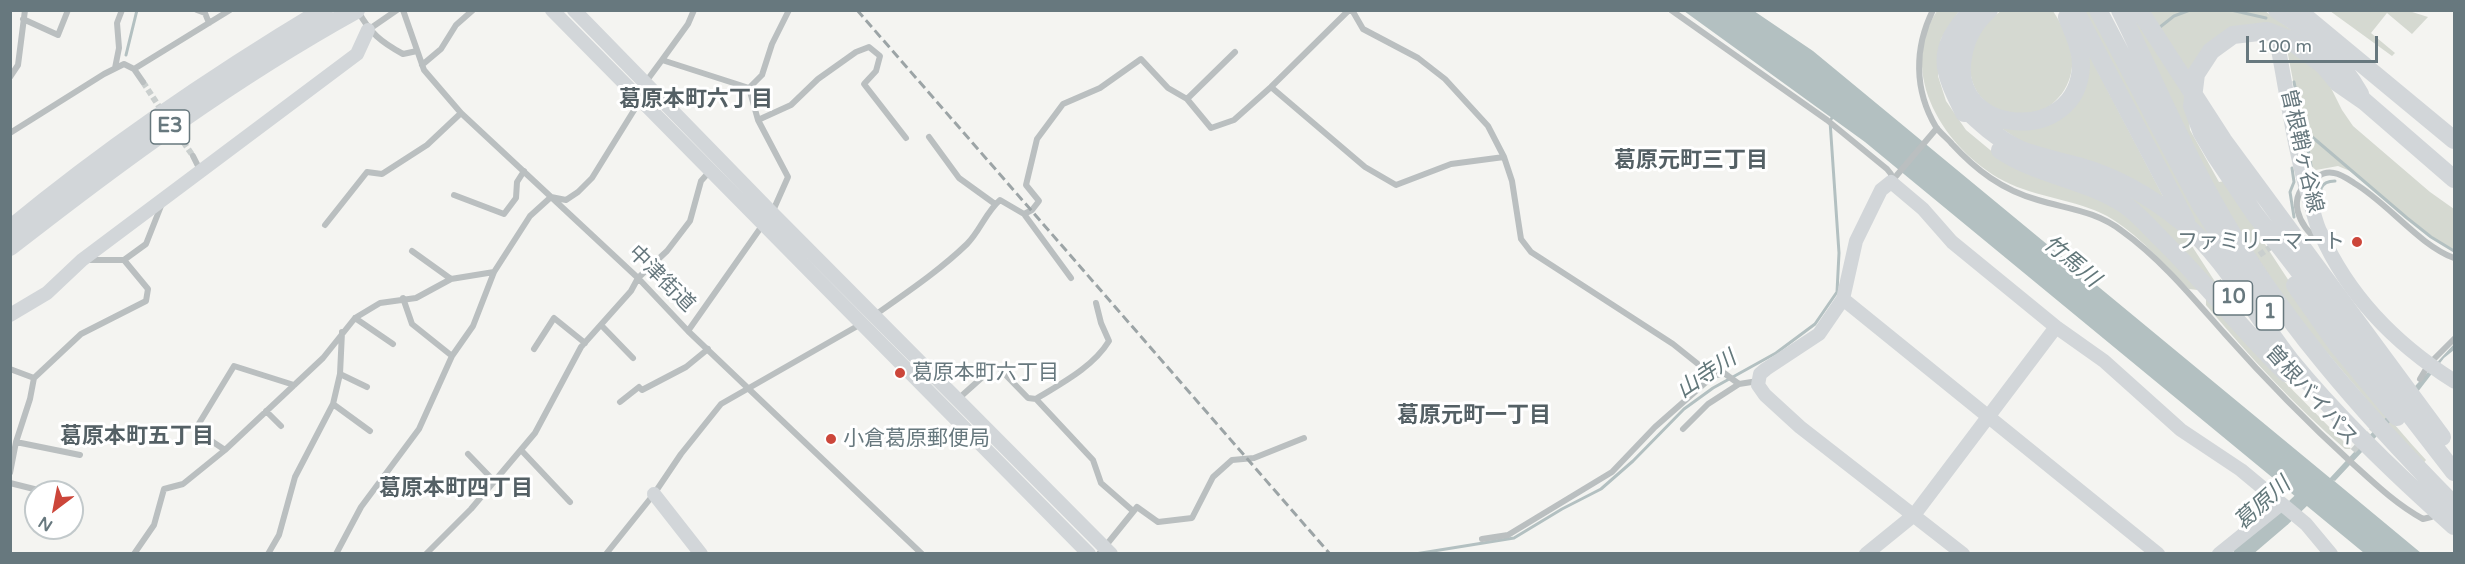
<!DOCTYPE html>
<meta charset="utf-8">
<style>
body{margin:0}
#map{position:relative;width:2465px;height:564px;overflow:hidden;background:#f4f4f1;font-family:"Varela Round",sans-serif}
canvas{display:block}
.frame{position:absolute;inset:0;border:12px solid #67787e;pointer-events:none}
.north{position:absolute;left:24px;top:480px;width:60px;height:60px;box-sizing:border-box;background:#fff;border:2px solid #c2c9cb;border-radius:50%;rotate:212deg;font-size:16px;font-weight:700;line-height:24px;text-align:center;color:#67787e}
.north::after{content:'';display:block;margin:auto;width:21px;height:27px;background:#cc463a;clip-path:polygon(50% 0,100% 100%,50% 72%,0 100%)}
.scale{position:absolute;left:2246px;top:36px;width:132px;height:27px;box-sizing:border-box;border:3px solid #67787e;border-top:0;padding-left:8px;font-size:18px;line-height:21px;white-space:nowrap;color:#67787e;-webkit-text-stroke:4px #fff;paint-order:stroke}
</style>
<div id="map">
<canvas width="2465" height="564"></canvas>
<div class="frame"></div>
<div class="north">N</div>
<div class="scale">100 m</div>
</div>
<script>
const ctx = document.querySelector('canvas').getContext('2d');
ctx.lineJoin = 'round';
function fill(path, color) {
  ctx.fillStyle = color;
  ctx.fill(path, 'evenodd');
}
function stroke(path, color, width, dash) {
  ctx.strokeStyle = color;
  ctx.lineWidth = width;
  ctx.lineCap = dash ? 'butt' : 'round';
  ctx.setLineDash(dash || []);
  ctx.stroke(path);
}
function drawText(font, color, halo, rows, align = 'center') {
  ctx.font = font + ' "Varela Round","Noto Sans JP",sans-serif';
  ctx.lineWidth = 6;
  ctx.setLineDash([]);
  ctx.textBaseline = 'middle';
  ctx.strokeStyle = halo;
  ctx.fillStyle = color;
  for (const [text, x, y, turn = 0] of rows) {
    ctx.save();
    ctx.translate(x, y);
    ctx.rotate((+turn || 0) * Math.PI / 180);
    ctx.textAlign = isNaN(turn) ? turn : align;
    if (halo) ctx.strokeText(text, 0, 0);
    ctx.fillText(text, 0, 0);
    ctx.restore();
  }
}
fill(new Path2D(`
 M1937 11H1959L1941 39 1938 55V76L1946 101 1966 130 2001 159 2090 193 2129 215 2198 290 2189 289C2164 264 2138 234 2107 216 2075 199 2037 198 2004 181 1945 150 1896 73 1937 11Z
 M2001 11H2053C2063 26 2074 48 2072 67 2069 97 2041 121 2010 114 1969 105 1960 62 1980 30 1985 22 1994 16 2001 11Z
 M2081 11H2092L2224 257 2194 225Z
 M2129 11 2186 93 2190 130 2219 182 2225 181C2286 278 2348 376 2426 460L2422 465 2296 316 2219 200Z
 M2147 11H2265L2307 41 2261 24 2189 76Z
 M2330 11H2409L2428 17 2412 34 2387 13 2371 33 2395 53 2392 56Z
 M2286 44 2326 78 2342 110 2353 126 2430 192 2454 209V252L2410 221 2350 171 2338 166 2316 170 2309 164Z
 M2084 45 2166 202 2028 146 1974 110 2055 120Z
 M2112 183 2179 226 2223 294 2150 218Z
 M2206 298 2258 355 2351 449H2345C2295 406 2249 356 2206 305Z`), '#d5d9d1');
fill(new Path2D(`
 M1684 11H1754L1813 51 2330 478 2454 344V350L2444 358 2417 393 2335 481 2333 480 2421 553H2364L1865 142Z`), '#b3c0c1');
stroke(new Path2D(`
 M2231 10 2266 18
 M2160 27 2174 16 2190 10
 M126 55 137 10
 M2294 82 2304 130 2407 218 2431 237 2454 251
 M2308 149 2311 166
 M2292 168 2294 182 2290 192 2294 217
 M2321 204C2319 192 2319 181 2335 181
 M1415 554 1514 538 1562 509 1601 489 1633 461 1684 409 1713 388 1776 353 1815 324 1837 292 1839 253 1830 121 1833 116`), '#b3c0c1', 3);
stroke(new Path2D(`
 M2241 554 2282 519 2315 487`), '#b3c0c1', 16);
stroke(new Path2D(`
 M143 82 162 111
 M173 127 193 156
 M2252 260 2275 244
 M2210 290 2229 277
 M2353 451 2377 425`), '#cacfce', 6, [6, 3]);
stroke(new Path2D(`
 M197 10 205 13 209 23
 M403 10 424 70 461 113 638 278 688 331 922 554
 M1352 10 1363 29 1418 58 1445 79 1488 126 1504 157 1512 181 1521 239 1531 252 1673 344 1713 376
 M1671 10 1827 120 1887 169 1891 174V182
 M1933 10C1914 48 1914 90 1936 127 1940 133 1947 138 1952 144 1976 170 2002 190 2038 200 2068 209 2096 211 2122 231 2161 259 2193 298 2225 334 2265 379 2307 422 2352 463 2374 483 2397 505 2423 519L2431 517
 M358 11C370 33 381 42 403 54L417 51
 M23 19 58 35 68 10
 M368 30 397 10
 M662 60 688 24 694 10
 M422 65 441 49 456 25 473 10
 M115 68 119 48 117 23 122 10
 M134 69 230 10
 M10 77 18 65 25 10
 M1271 87 1365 167 1396 185 1451 164 1504 157
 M1187 99 1235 52
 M758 120 791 105 818 79 856 52 869 47 880 56 876 71 864 84 906 138
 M10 133 104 74 124 64 134 69 143 82
 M929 137 959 178 995 204
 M193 156 201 172
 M1891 182 1937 128
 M454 195 504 214 516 198 517 182 524 171
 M772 213 788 177 758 120 749 88 762 75 772 44 789 10
 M1024 214 1071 278
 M325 225 367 172 382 174 427 145 461 113
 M2320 242C2299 226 2284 197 2313 179 2320 175 2325 171 2334 173 2341 174 2348 179 2354 183 2388 203 2419 245 2454 258
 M412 251 451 279
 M86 260H124
 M403 298 412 324 452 356
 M875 315C906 293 939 271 967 244 980 231 986 212 1000 200L1024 214 1032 210 1039 201 1026 185 1037 139 1063 104 1100 88 1141 59 1168 88 1187 99 1211 128 1234 120 1271 87 1349 10
 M355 318 393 344
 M601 325 633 358
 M688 331 764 223
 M534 349 554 318 585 343
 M10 369 34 378
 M340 374 367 387
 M2420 379 2429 364 2454 339
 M958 399 996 365 1028 398 1036 399 1093 460 1101 483 1133 511
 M1036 399C1062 383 1093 367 1109 341L1101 323 1096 303
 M620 402 639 387 642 390 686 367 708 349
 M333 404 370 431
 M266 411 281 426
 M1683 429 1708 404 1739 384
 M16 442 80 455
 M225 450 195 430 234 366 294 385
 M521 450 570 502
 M468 454 494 481
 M10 473 16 442 30 399 34 378 81 334 146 301 148 289 124 260 146 244 161 206
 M10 483 46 492
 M1482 539 1508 535 1612 472 1655 427 1713 376 1724 373 1739 384 1758 381
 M134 554 154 525 164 489 183 484 225 450 323 358 355 318 380 303 416 298 451 279 494 272
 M268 554 279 535 295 477 333 404 340 374 342 332
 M336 554 361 507 419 429 452 356 473 326 494 272 530 216 551 197 566 200 578 192 592 178 641 99 645 83 662 60 749 88
 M426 554 471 509 535 433 581 347 631 291 638 278 667 251 690 221 701 181 710 171
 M606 554 654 494 681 454 721 404 861 324
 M1099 554 1137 507 1158 522 1192 518 1213 477 1232 460 1254 458 1304 438`), '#babfc0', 6);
stroke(new Path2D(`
 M552 10 1089 554
 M574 10 772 213 1111 554
 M1843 299 2158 554
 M10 315 47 293 82 260 357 54 368 30
 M654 494 701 554
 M1866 554 1914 515 2056 327
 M1963 554 1800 427 1765 395 1758 385 1760 374 1766 369 1819 334 1843 299 1856 241 1881 190 1891 182 1923 209 1952 242 2056 327 2104 361 2181 430 2241 470 2306 524 2331 554
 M2219 554 2281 504`), '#d2d6d9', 14);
stroke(new Path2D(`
 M2278 47C2288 99 2295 153 2311 204 2314 214 2316 225 2321 234 2349 297 2397 345 2454 381`), '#d2d6d9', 15);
stroke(new Path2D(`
 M1989 10C1974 23 1966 38 1963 57 1948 136 2079 147 2081 65 2081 48 2073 33 2067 17
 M2075 10 2186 221
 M2098 10 2201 206 2260 299
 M2120 10C2151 73 2178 138 2212 199 2275 314 2363 413 2454 505
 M2139 10 2223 140 2442 437
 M2277 10C2311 30 2341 61 2360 94
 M2297 10 2454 140
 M1960 104C1979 122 1997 139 2021 150 2040 157 2059 161 2078 166 2117 177 2150 196 2182 222 2224 256 2256 317 2291 361 2340 421 2397 475 2454 526
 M1964 113C1942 69 1934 51 1972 10
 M2000 150C2038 176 2086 179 2125 205 2138 214 2150 228 2161 239 2205 282 2242 330 2286 373
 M2454 179 2364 101 2338 83 2323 65 2288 39 2267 31 2233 35 2211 51 2196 74 2192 106 2202 133 2215 155 2254 213 2454 472
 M10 229C108 148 214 76 324 10
 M10 247C120 161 233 78 356 10
 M2295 285 2338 346 2397 417`), '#d2d6d9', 18);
stroke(new Path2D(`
 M857 10 1330 554`), '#9ca4a6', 3, [9, 4.5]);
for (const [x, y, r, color] of [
 [2357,242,6,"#cc463a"],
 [900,373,6,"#cc463a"],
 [831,439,6,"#cc463a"]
]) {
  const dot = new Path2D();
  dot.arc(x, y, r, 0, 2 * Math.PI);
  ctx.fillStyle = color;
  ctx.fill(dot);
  stroke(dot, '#fff', 2);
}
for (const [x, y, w] of [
 [170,127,39],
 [2233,298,39],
 [2270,313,27]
]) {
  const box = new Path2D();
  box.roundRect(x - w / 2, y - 17, w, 34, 4.5);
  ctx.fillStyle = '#fff';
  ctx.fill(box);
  stroke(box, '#67787e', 1.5);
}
drawText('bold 20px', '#67787e', null, [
 ["E3",170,127],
 ["10",2233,298],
 ["1",2270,313]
]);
drawText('21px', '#67787e', '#fff', [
 ["曽根鞘ヶ谷線",2301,151,77],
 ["中津街道",661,279,45],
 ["曽根バイパス",2311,396,48]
]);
drawText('21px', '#67787e', '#fff', [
 ["ファミリーマート",2345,242,"right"],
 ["葛原本町六丁目",912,373],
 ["小倉葛原郵便局",843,439]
], 'left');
drawText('bold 22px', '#546065', '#fff', [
 ["葛原本町六丁目",696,100],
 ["葛原元町三丁目",1691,161],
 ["葛原元町一丁目",1474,416],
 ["葛原本町五丁目",137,437],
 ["葛原本町四丁目",456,489]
]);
drawText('italic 22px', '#63787b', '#fff', [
 ["竹馬川",2071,262,40],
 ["山寺川",1707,375,-34],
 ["葛原川",2263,504,-42]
]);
</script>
